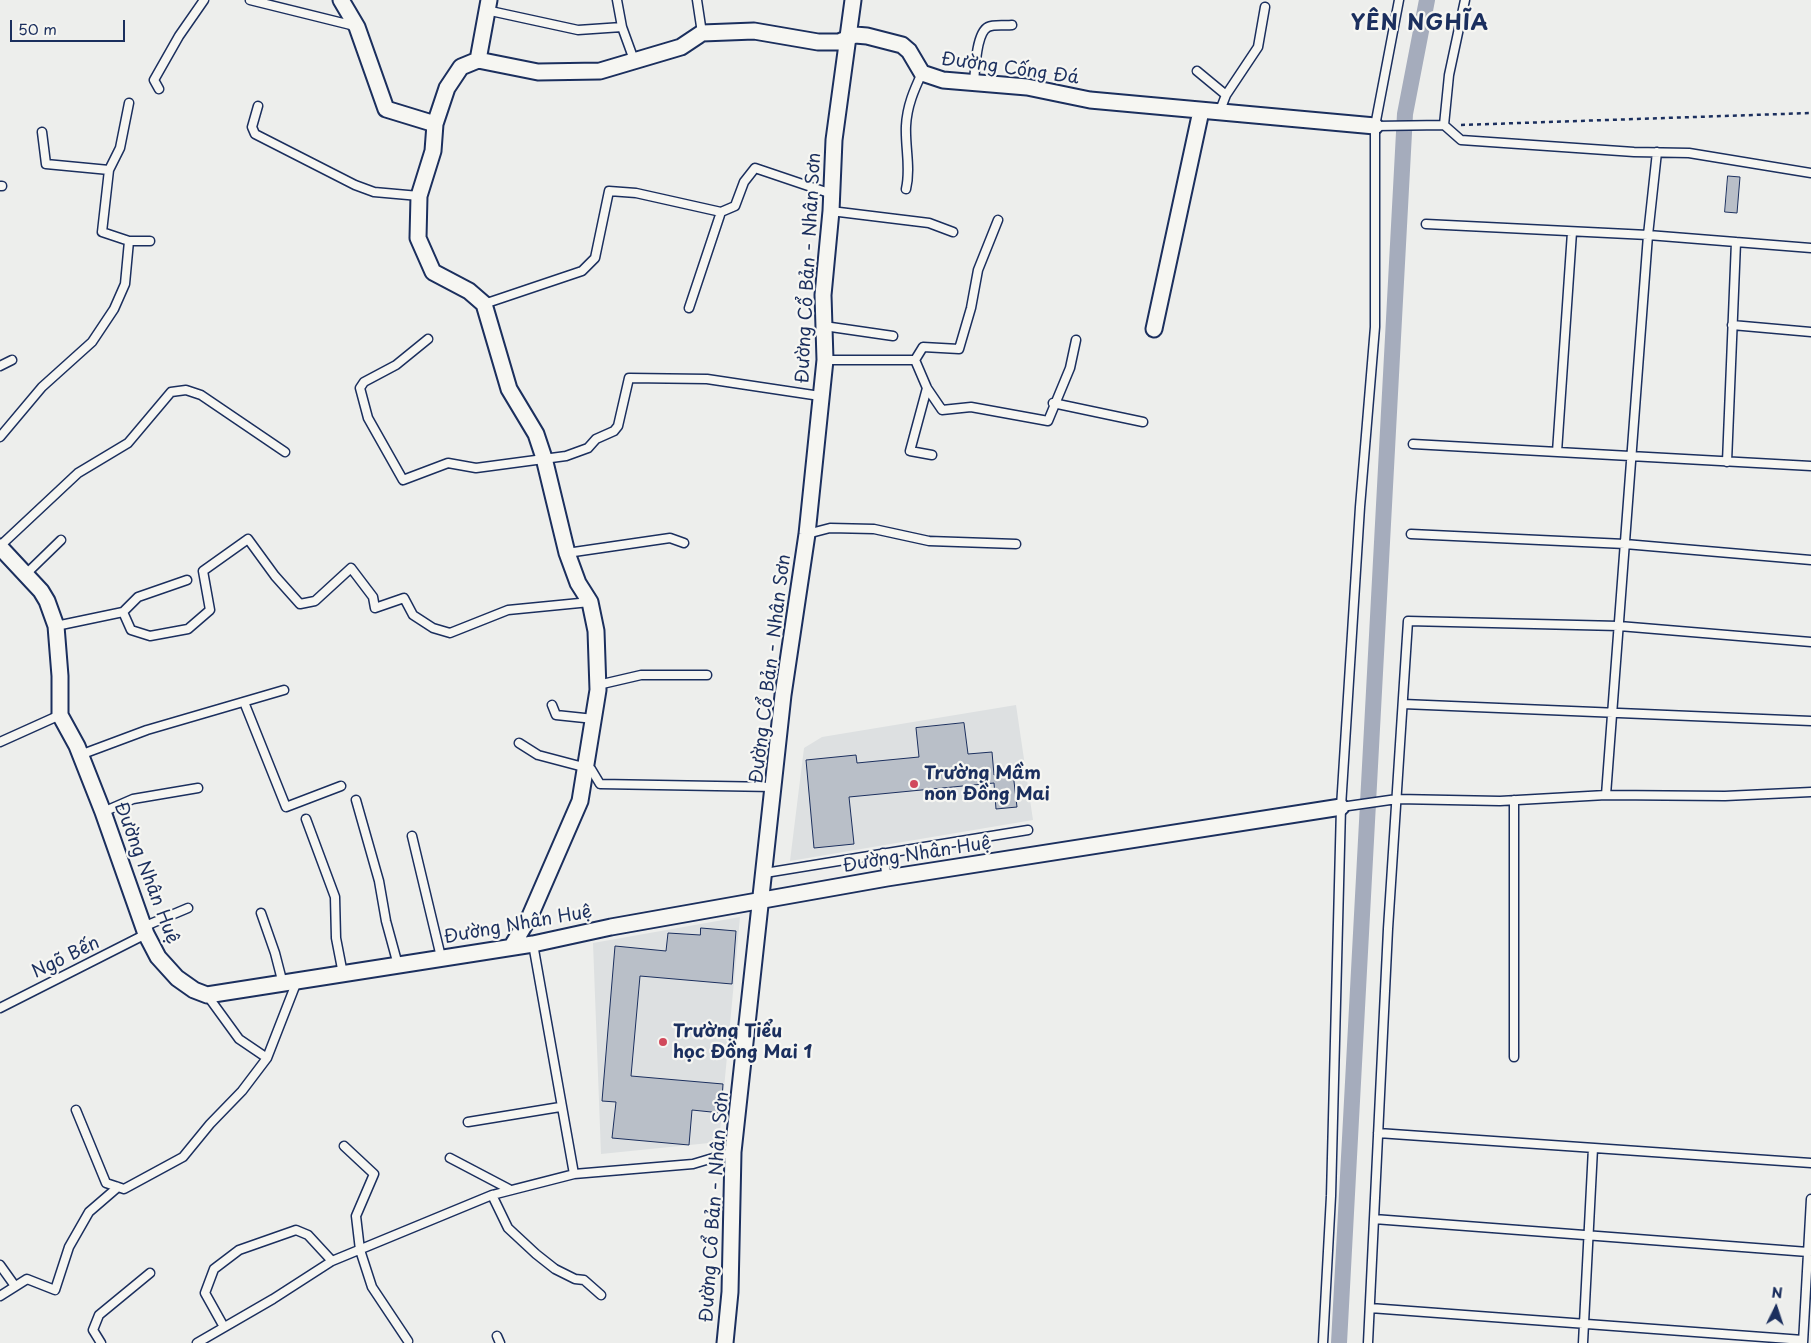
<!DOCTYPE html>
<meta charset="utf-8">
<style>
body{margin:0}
#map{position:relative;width:1811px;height:1343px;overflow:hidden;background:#edeeec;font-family:"Playpen Sans",sans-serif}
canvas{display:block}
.north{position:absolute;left:1751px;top:1283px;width:50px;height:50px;-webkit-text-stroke:4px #f6f6f2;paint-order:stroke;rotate:4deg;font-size:14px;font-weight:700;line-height:20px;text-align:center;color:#1b2f5e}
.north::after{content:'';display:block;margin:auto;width:18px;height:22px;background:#1b2f5e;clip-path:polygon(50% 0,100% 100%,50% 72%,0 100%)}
.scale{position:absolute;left:10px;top:20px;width:115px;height:22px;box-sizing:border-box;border:2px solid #1b2f5e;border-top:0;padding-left:6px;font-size:15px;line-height:18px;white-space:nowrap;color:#1b2f5e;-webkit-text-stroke:4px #f6f6f2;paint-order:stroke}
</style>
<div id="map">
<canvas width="1811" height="1343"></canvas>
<div class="north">N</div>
<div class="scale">50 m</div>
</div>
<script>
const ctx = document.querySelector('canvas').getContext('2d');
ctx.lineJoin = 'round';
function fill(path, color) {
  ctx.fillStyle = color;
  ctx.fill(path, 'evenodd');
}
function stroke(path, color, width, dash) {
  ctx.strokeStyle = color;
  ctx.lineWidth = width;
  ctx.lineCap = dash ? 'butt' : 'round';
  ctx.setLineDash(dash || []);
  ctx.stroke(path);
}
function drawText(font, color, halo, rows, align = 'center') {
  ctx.font = font + ' "Playpen Sans",sans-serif';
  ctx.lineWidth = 4.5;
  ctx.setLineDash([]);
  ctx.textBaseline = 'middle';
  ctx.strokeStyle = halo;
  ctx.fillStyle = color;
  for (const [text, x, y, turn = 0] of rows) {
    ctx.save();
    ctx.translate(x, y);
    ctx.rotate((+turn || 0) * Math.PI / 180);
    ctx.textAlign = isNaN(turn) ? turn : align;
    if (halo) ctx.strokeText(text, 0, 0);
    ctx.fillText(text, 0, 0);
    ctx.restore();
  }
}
fill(new Path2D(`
 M1016 705 1033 820 790 861 804 748 822 737Z
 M740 917 719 1142 601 1154 593 943Z`), '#dde0e1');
stroke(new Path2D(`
 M1339 1343 1405 114 1427 0`), '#a5acbc', 16);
const building = new Path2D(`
 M1728 176 1740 177 1737 213 1725 212Z
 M964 723 968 754 992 752 994 775 1013 773 1017 807 996 809 994 783 849 797 854 844 814 848 806 760 856 755 857 763 919 757 916 728Z
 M701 928 736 931 732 984 640 976 631 1076 723 1084 721 1113 692 1110 689 1145 612 1138 616 1102 602 1101 615 946 666 951 668 933 700 935Z`);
fill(building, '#b9bfc8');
stroke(building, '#1b2f5e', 1);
const service = new Path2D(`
 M250 0 355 26
 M617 0 622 27 634 60
 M697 0 702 33
 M486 10 578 30 622 27
 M1197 71 1226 95
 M974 83C975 71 976 33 988 27 994 24 1005 26 1012 25
 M159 89 154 80 179 36 204 0
 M258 106 252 127 255 134 355 185 374 192 419 196
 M1219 113 1226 95 1258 47 1265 7
 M1444 125 1449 75 1465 0
 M1375 126 1444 125 1461 140 1634 152 1689 153 1811 173
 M42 132 46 164 109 170 102 232 129 241H150
 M109 170 120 148 129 103
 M0 186H2
 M906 189C911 168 905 147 906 126 907 106 914 90 922 73
 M831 211 929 223 953 232
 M1426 224 1648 235 1811 248
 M484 304 582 271 595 258 609 191 636 193 721 212
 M689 308 721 212 735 206 744 182 755 168 832 194
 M1732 325 1811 332
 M824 326 893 336
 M428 339 396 365 364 382 360 388 368 418 403 480 448 463 476 468 566 456 588 448 596 439 614 431 618 426 629 378 707 379 820 396
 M825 360H915
 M915 360 927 388 942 410 971 407 1048 421 1070 368 1076 340
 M915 360 923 347 959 349 971 308 978 270 998 220
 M0 366 12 360
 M927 388 910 451 932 455
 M1053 403 1143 422
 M0 437 42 387 92 342 114 309 125 284 129 241
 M1413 444 1811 466
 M1557 452 1572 232
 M1727 462 1736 242
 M807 534 830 528 874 529 929 541 1016 544
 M1411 534 1625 544 1811 560
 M0 546 78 473 128 443 171 392 186 390 201 395 285 452
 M567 553 670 538 684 543
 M26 574 61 540
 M123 612 131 630 150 636 188 629 210 610 203 571 248 539 275 576 300 604 315 601 351 568 373 597 375 608 404 598 413 615 433 628 450 633 508 610 590 602
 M123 612 138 597 187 580
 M56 626 123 612
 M598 685 641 675H707
 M244 702 286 807 341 786
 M1403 704 1811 721
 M552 705 556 715 594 719
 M0 742 60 715
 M519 743 538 755 591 769 600 784 774 787
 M80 755 147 730 284 690
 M1606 795 1648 235 1657 152
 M356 800 379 881 386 921 398 965
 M1341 807 1397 799 1500 801 1606 795 1725 796 1811 792
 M103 812 133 799 198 788
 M306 819 335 897 336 938 343 974
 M412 836 441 957
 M883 853 887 878
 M765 873 1028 830
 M261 913 275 953 283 984
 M143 927 188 908
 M533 944 574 1174
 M207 995 239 1039 267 1058
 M0 1008 146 934
 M1514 1057V800
 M76 1110 106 1183 124 1189 183 1157 210 1124 242 1091 267 1058 297 981
 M468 1122 560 1107
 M1378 1133 1811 1163
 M344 1146 374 1174 356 1216 360 1250 372 1287 408 1341
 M450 1158 509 1189
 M492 1195 508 1228 536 1254 555 1269 575 1279 584 1280 601 1295
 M1374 1219 1808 1252
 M0 1265 15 1286
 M0 1296 27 1279 55 1290 69 1247 89 1212 118 1187
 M1370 1308 1803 1340
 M224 1327 205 1293 214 1269 239 1250 296 1230 308 1235 332 1261
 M497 1336 500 1343
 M101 1343 93 1330 99 1315 150 1273
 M197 1343 273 1299 332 1261 492 1195 574 1174 693 1164 733 1152
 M1323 1343 1331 1196 1341 807 1360 507 1375 327V126L1399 0
 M1368 1343 1388 929 1408 621 1619 626 1811 642
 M1583 1343 1593 1148
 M1803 1343 1811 1199`);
const minor = new Path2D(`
 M341 0 357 27 386 109 435 124 433 151 419 196 418 238 433 272 469 291 484 304 509 389 536 434 544 458 567 553 578 583 590 602 596 631 598 690 580 801 530 916 512 946
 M478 60 489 0
 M435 124 447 88 461 67 478 60 538 72 600 71 681 47 702 33 754 31 818 42H839L855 35 867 36 902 45 909 51 922 73 943 80 1027 87 1090 100 1375 126
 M1154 329 1201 111
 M0 547 41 591 47 601 56 626 60 676V715L77 746 103 812 146 934 158 957 177 978 194 990 207 995 533 944 611 927 887 878 1341 807
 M725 1343 730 1292 733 1152 783 695 807 534 825 360 823 295 831 211 834 140 853 0`);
stroke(service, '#1b2f5e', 11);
stroke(minor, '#1b2f5e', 19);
stroke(new Path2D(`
 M1461 125 1811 113`), '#1b2f5e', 2.5, [4, 4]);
stroke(service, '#f6f6f2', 8);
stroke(minor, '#f6f6f2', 15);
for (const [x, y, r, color] of [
 [914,784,5,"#d1495b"],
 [663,1042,5,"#d1495b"]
]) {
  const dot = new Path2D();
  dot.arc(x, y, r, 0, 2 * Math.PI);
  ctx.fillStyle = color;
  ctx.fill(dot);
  stroke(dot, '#f6f6f2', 2);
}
drawText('18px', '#1b2f5e', '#f6f6f2', [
 ["Đường Cống Đá",1010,69,8],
 ["Đường Cổ Bản - Nhân Sơn",809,268,-87],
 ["Đường Cổ Bản - Nhân Sơn",771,669,-83],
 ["Đường Nhân Huệ",917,855,-9],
 ["Đường Nhân Huệ",146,873,69],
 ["Đường Nhân Huệ",518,925,-10],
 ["Ngõ Bến",66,958,-26],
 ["Đường Cổ Bản - Nhân Sơn",715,1207,-86]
]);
drawText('bold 18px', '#1b2f5e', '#f6f6f2', [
 ["Trường Mầm",924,774],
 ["non Đồng Mai",924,795],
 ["Trường Tiểu",673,1032],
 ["học Đồng Mai 1",673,1053]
], 'left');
ctx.letterSpacing = '1px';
drawText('bold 22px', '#1b2f5e', '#f6f6f2', [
 ["YÊN NGHĨA",1420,24]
]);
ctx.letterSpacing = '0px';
</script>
